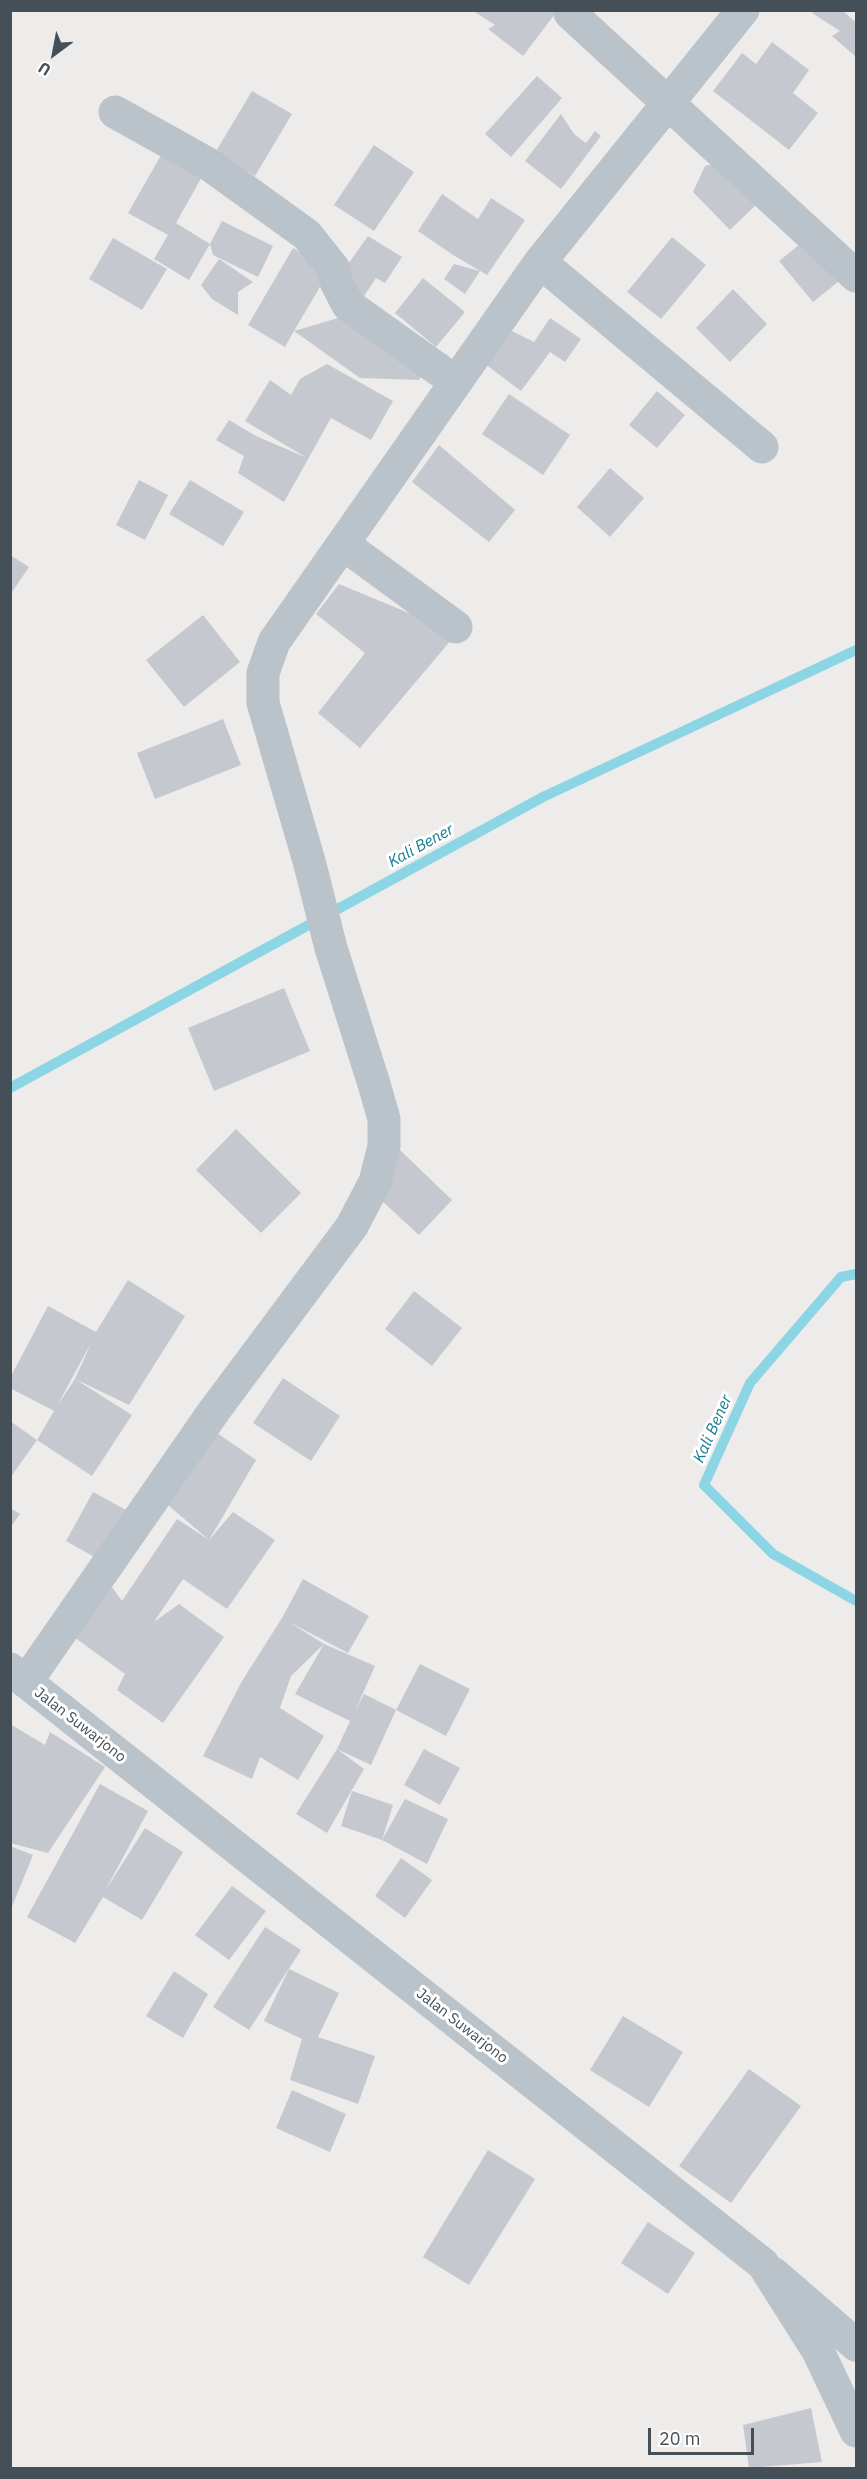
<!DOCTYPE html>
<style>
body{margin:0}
#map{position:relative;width:867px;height:2479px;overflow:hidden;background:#eeebeb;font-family:"IBM Plex Sans",sans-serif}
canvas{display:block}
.frame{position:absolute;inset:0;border:12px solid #454f57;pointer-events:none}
.north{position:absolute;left:24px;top:24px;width:60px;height:60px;-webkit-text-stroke:4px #fff;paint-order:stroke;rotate:212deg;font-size:16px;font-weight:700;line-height:24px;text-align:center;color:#454f57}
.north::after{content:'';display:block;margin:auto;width:21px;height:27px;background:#454f57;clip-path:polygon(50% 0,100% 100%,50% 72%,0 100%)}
.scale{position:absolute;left:648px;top:2428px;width:106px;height:27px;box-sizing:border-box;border:3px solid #454f57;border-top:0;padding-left:8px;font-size:18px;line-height:21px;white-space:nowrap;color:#454f57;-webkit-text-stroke:4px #fff;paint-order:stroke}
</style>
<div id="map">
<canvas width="867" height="2479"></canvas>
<div class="frame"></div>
<div class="north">U</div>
<div class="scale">20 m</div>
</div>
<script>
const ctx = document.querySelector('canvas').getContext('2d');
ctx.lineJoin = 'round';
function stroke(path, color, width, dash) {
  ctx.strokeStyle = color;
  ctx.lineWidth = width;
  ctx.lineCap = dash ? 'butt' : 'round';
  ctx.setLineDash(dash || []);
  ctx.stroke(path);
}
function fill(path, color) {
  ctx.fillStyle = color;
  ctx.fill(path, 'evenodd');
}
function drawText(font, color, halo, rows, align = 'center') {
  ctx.font = font + ' "IBM Plex Sans",sans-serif';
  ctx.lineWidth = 6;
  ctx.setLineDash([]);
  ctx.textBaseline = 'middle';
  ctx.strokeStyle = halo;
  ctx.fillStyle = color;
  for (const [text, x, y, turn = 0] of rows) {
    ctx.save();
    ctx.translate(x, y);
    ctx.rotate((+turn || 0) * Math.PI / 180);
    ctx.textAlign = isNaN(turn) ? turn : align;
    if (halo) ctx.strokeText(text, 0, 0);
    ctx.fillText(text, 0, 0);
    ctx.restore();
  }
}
stroke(new Path2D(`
 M10 1088 543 797 856 650
 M856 1274 841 1277 750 1383 704 1485 773 1554 856 1601`), '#8bd5e4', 10);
fill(new Path2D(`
 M472 10H558L523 56 488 29 495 25Z
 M816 10H842L854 21 856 17V57L832 36 840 31 812 13Z
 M772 42 809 70 793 93 818 113 789 150 713 91 742 53 756 64Z
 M537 76 562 98 511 157 485 134Z
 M252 91 292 114 255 176 215 153Z
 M561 114 574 134 586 143 595 131 601 136 561 189 525 161Z
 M168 143 208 166 176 223 210 244 222 221 273 246 258 277 213 255 210 244 189 280 154 259 168 235 128 213Z
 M374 145 414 172 374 231 334 205Z
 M723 161 761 200 730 230 693 192 705 166Z
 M442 194 478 219 491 198 525 220 487 275 453 255 418 231Z
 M368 236 402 257 385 283 376 278 362 299 336 281Z
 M672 237 706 265 661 319 627 292Z
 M809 237 843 278 813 302 779 261Z
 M113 238 167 269 142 310 89 279Z
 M293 248 330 270 294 331 348 315 426 371 419 380 360 378 294 331 285 347 248 325Z
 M219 259 253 282 238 292V315L212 299 201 285Z
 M454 264 480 271 465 294 444 279Z
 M423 278 465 312 436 347 395 313Z
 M733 289 767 324 730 362 696 328Z
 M550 318 581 339 565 362 550 352 521 391 476 357 500 325 534 342Z
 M327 364 393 401 371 440 331 418 284 502 238 473 244 456 216 440 229 420 256 436 307 458 245 421 270 380 291 395 300 379Z
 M657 391 685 415 657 448 629 425Z
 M509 394 570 435 543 475 482 434Z
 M439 445 515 510 489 542 412 482Z
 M610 468 644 498 610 537 577 507Z
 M139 480 168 495 145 540 116 525Z
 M190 480 244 512 223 546 169 514Z
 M10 555 29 567 10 595Z
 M339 584 457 633 360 748 318 713 365 653 316 614Z
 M203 615 240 662 184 707 146 660Z
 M223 719 241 765 155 799 137 753Z
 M284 988 310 1051 214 1091 188 1028Z
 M236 1129 301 1193 261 1233 196 1170Z
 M400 1150 452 1200 419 1235 382 1201Z
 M128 1280 185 1316 129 1405 75 1379 92 1341 57 1406 75 1379 132 1415 92 1476 37 1440 54 1411 10 1388V1378L48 1306 96 1332Z
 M414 1291 462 1328 432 1366 385 1329Z
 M283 1378 340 1416 311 1461 253 1423Z
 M10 1421 37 1440 10 1478Z
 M217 1433 256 1460 209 1540 233 1512 275 1540 227 1609 183 1579 154 1622 179 1604 224 1637 163 1723 117 1690 125 1674 74 1637 112 1587 122 1601 177 1519 209 1540 168 1505Z
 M93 1492 126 1510 98 1559 66 1541Z
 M10 1508 20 1514 10 1528Z
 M303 1579 369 1616 348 1653 289 1622 324 1644 375 1666 355 1711 364 1694 396 1710 420 1664 470 1689 446 1736 396 1710 371 1765 337 1749 364 1769 327 1833 296 1814 337 1749 350 1721 295 1694 324 1644 291 1676 280 1708 324 1736 298 1780 260 1757 252 1779 203 1756 242 1681 282 1618Z
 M10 1724 45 1745 50 1732 105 1767 48 1853 10 1843Z
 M424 1749 460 1768 440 1805 404 1785Z
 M100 1784 148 1811 105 1891 145 1828 183 1852 142 1920 103 1897 75 1943 27 1917Z
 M352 1791 393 1805 382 1840 405 1799 448 1819 427 1864 382 1840 341 1826Z
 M10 1846 33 1855 11 1909H10Z
 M401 1858 432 1880 405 1918 375 1896Z
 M232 1886 266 1911 229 1960 195 1935Z
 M265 1927 301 1950 249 2030 213 2007Z
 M289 1969 339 1993 318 2037 375 2056 358 2104 290 2080 302 2039 264 2021Z
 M174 1971 208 1994 183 2038 146 2016Z
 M623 2016 683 2052 649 2107 590 2070Z
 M749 2069 801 2106 731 2203 679 2166Z
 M292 2090 346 2114 330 2152 276 2128Z
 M488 2150 535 2179 469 2285 423 2257Z
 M648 2222 695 2253 668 2294 621 2263Z
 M811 2408 822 2462 749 2468 743 2425Z`), '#c5c8ce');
stroke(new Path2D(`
 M570 13 856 276
 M115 112 210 165 307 235 334 269 336 282 348 305 456 382
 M540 262 762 447
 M343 544 456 627
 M26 1682 214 1411 352 1226 375 1182 384 1146V1119L374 1084 331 948 309 861 263 703V673L274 642 540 262 743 10
 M774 2274 856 2345`), '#bac3ca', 33);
stroke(new Path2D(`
 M10 1669 763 2264 818 2351 856 2431`), '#bac3ca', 33);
drawText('15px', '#454f57', '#fff', [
 ["Jalan Suwarjono",80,1725,38],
 ["Jalan Suwarjono",462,2026,38]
]);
drawText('italic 16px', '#167d92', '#fff', [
 ["Kali Bener",421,846,-29],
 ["Kali Bener",713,1429,-66]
]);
</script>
